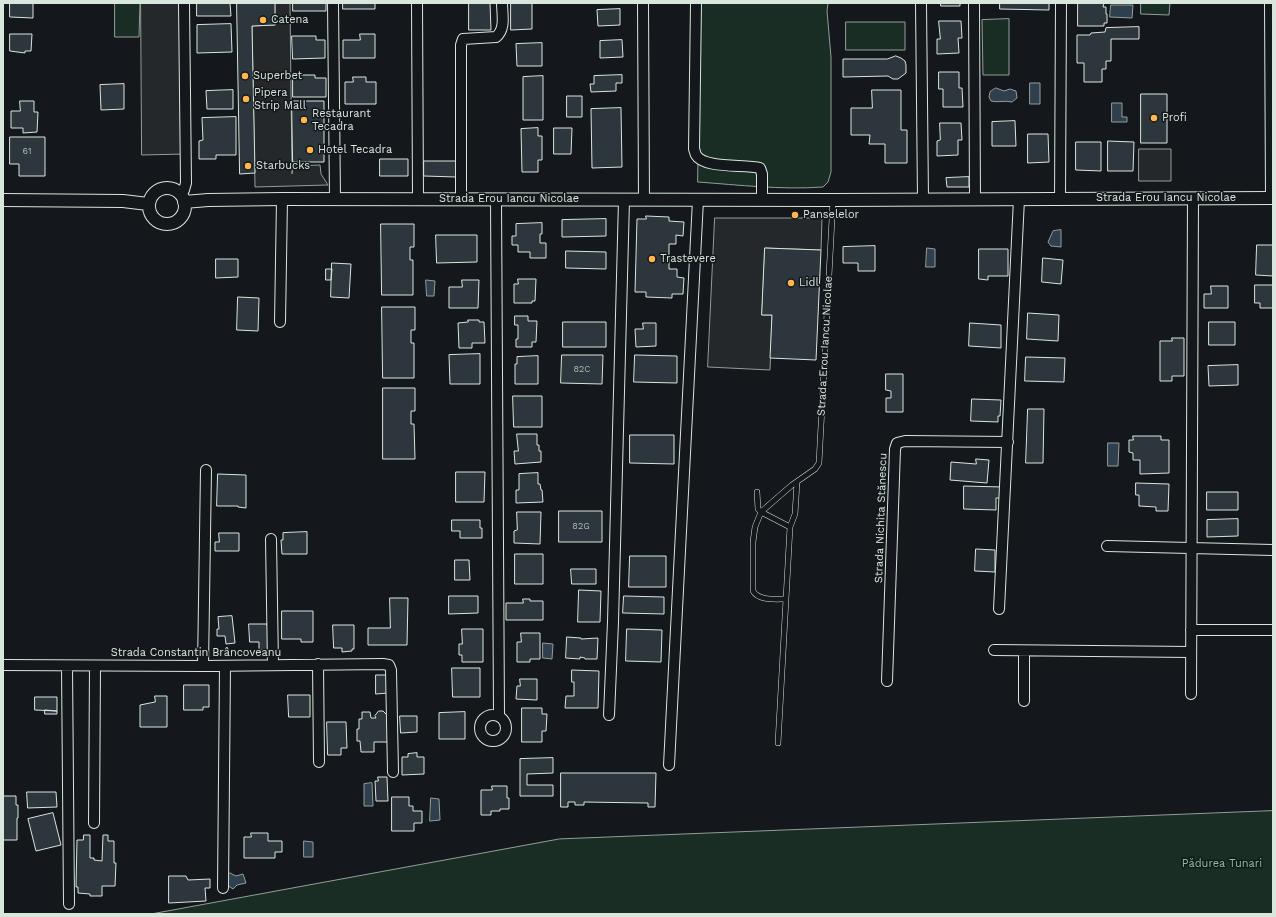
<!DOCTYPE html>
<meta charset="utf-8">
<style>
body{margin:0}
#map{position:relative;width:1276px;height:917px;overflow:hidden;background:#14181c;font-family:"Work Sans",sans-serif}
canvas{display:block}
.frame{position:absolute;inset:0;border:4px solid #d8e6dc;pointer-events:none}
</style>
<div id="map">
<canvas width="1276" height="917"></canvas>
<div class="frame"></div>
</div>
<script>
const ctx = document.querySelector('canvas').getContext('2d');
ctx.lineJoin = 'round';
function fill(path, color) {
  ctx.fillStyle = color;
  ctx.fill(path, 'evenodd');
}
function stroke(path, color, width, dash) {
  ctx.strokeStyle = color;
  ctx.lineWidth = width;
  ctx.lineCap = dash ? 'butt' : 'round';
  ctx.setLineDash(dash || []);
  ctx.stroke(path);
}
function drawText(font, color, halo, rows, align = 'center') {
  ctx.font = font + ' "Work Sans",sans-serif';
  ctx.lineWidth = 3;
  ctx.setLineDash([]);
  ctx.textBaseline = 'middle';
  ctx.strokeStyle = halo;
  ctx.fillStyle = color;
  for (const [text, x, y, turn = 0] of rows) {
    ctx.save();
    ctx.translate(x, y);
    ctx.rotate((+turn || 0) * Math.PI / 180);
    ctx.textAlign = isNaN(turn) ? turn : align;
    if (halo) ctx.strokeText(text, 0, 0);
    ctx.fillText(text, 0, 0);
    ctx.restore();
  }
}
const green = new Path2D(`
 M115 3H140L139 37H115Z
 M701 3H828L827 11 831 57V172L828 182 823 187C781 190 739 185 698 182Z
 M1141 3H1170L1169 15 1141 14Z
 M1009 19V75H983L982 20Z
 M846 22H905V50H846Z
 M1273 811V914H151L559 839Z`);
fill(green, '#1a2d24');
stroke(green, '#939e99', 1);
const parking = new Path2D(`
 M141 3H184L185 154 142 155Z
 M275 3H290L292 174 293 166 320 165 321 174 328 185 255 187 252 26 275 25Z
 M1139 149H1171V181H1139Z
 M715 218H822L821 250 765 248 762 315H772L770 370 708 367Z`);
fill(parking, '#24282b');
stroke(parking, '#939e99', 1);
const water = new Path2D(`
 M1111 5H1133L1132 18 1110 17Z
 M1030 83H1040V104H1030Z
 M996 88 1004 91 1010 89 1016 91 1017 98 1012 102C1004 100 998 103 991 101L989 97 990 92Z
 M1112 103H1122V117H1127V122H1112Z
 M1061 230V247L1051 246 1048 242 1053 231Z
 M927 248 935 249V267H926Z
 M426 280 435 281 434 296H427Z
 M1108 443H1119L1118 466H1108Z
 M543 643 553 644 552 659 543 658Z
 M372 783 373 806H364V784Z
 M431 798 439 799 440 820 430 821Z
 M304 841 313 842V857H304Z
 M230 873 236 876 243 874 246 883 237 885 233 889 227 885 226 877Z`);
fill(water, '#2f3f4d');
stroke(water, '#939e99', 1);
const building = new Path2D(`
 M10 3H33V18L10 17Z
 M197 3H230L231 16H197Z
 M237 3H275V25L252 26 255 173 240 174Z
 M293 3H326V11H293Z
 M343 3H375V9H343Z
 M469 3H490L491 30H469Z
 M511 3H532V29L511 30Z
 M941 3H960V6H941Z
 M1000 3H1049V10L1000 9Z
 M1078 3H1104L1103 7H1106V14H1107V23H1104V26H1078Z
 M620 9V25L598 26 597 10Z
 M939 21H961L962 38H958L959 53 937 54V39H940Z
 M231 24 232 52 197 53V25Z
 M1139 27V39H1111V61H1106V69H1102V82H1084V63H1077V35H1090L1091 33 1105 32 1106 28Z
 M10 34H32L31 51H25V53L10 51Z
 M360 34H375V58H343V40H360Z
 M292 36H316V40H325V58L293 59Z
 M622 40 623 57 600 58V41Z
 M542 43V66H517L516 44Z
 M896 56 901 58 905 61 906 65V73L898 79H893L888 76 843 77V59H887Z
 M939 72H959V88H962L963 107H943V89H939Z
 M293 75H315V78H326V97H293Z
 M622 75V83H616V91L591 92 590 84H594V76Z
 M543 76V120H523V77Z
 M353 77H366V82H376V104H345V82H353Z
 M124 84V109L101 110 100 85Z
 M233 90V109H207L206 91Z
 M872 90H901V130H907V163H885V144H869L870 135H851V108H872Z
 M1141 94H1167V143H1141Z
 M567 96H582V117H567Z
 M20 101H34V112H38L37 132 23 133V128H11V111H20Z
 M292 101H324V162H293Z
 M621 108 622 167 592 168 591 109Z
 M236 117V155H216V159H199V141L203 140 202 118Z
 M1015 121 1016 146H992V122Z
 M940 123H961L962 140H958V155L937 156V141L940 140Z
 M538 128V136H542V160H538V172H522L521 129Z
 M554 128H572L571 154H554Z
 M1028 134H1048L1049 162 1028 163Z
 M10 137H45V176H19V164H10Z
 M1108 141 1134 142 1133 171H1108Z
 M1076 142H1101V171L1076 170Z
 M380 159H408V176H380Z
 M424 161H456V177L424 176Z
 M969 177V187H947L946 178Z
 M646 216 669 217V221L684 222 683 236 676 235V244H669V269H677V277L684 278 683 294H672V298L646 297V292H635L637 219H646Z
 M606 219V236L562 237V220Z
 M542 223V234H540V243H546V258H530V252H518V245H512V236H516V224Z
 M381 224H414V247H410V260H413V295H382Z
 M436 235H477V262L437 263Z
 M1257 245H1273V276L1256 275Z
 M875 246V271H858V263H843V247Z
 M765 248 821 250 816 360 770 358 772 315H762Z
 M979 249H1008V276H988V280L979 279Z
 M566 251 606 252V269L566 268Z
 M1043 258 1063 260 1061 284 1042 282Z
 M216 259H238V277L216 278Z
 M332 263 351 264 349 298 331 297Z
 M326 269H332L331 280H326Z
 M518 279H536L535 301H532V303H514V284H518Z
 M462 280H479L478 308H449V287H462Z
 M1255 285H1273V308H1260V303H1255Z
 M1211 286H1228V308H1204V294H1211Z
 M238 297 259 298 258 331 237 330Z
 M382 307H415V330H411V343H414V378H383Z
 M1028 313 1059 315 1058 341 1027 339Z
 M515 316H528V321H537L536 342H532V347H516V339H518V325H515Z
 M468 320H479V322H484L485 343H472V348H459L458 323 468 322Z
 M563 322H606V347H563Z
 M1209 322H1235V345H1209Z
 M643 323H656V346L636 347 635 329H643Z
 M970 323 1001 325V348L969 346Z
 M1172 338H1184V376H1172V381H1160V341H1172Z
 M480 354V384H450L449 355Z
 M562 355H603L602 384 561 383Z
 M635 355 677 356V383L634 382Z
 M538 356V384H515V364H517V357Z
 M1026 357 1065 358 1064 382 1025 381Z
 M1238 365V385L1209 386 1208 366Z
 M886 374H903V412H886V398H891V391L886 390Z
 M383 388H415V411H411V424H414L415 459H383Z
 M513 396H542V427H514Z
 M972 399 1001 400 1000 416H998V422L971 421Z
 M1028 409H1044L1043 463H1026Z
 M517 434H537V445H539V451H541V462L515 464 514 451H518Z
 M630 435H674V464L630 463Z
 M1133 436H1161V440H1169V473L1140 474V460H1133V453L1129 452V440H1133Z
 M976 459 989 460 987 483 950 480 951 462 976 464Z
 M456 472H485L484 502H456Z
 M538 473V484H540L541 490H542L543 502 516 503V490H519V474Z
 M218 474 246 475V508L238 507V506H217Z
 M1136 483 1169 484 1168 511H1156V507L1139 506V495H1136Z
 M964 486 1003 487 1002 498H996V510L964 509Z
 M1207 492H1238V510H1207Z
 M559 511H602V542H559Z
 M517 512H541L540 544 514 543V531L517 530Z
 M1238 519V536L1207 537V520Z
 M452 520H480V528H482V538H460V531H452Z
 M307 532V554H282L281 540H283V533Z
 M219 533H239V551H215V542H219Z
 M976 549 995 550V572L975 571Z
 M515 554H543V584H515Z
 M630 556H666V587H629Z
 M455 560H469L470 580H455Z
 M571 569H596V584H572Z
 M579 590 601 591 600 622H578Z
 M449 596H478V613L449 614Z
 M624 596 664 597V614L623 613Z
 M390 598H408L407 645H368V628H390Z
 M523 599H530V601H543V620H506V603H523Z
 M282 611H313V642H301V639H282Z
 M232 616 235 643 226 644 225 636H217V629H219L218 617Z
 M249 624H267V626H269V650H259V642H250Z
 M333 625H354V649H352V651L342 652V648H334Z
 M462 629H483V662H462V655H459V644H462Z
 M627 629 662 630 661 662 626 661Z
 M521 633H540V659H530V662H517V642H521Z
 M567 637 581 638V639L598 638 597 659H585V658L580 657V659L566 658Z
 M452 668H480V697H453Z
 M572 670 599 671 598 708H565L566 696H574V682H572Z
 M376 675H388V693L376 694Z
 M520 679H537V700L516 699 517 686H520Z
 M184 685H209V707H203V710H184Z
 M288 695H310V717H289Z
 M155 696H167V727H140V705L155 702Z
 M35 697H57V711L35 710Z
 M522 708H542V714H547L546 731H542V742H522Z
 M45 710 57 711V714H45Z
 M379 711H383L387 715 388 742H374V752H361L360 741H357V729H359V719H362V712H370L371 718H376L375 716Z
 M465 712V739H439V713Z
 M400 716H417V732L401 733Z
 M327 722H346L347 748H341V755H328Z
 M417 753V757H424V774L402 775V757H408V754Z
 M553 758V773L527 774V785H553V796H520V759Z
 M561 773H656L655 807H648V803L584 802V805H575V802H568V807H561Z
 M378 777H387L388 801H376L375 781H378Z
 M492 786H507V798H509V809H500V811H491V815H481V790H492Z
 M27 792H56L57 807 28 808Z
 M3 796H16V805H18V818H17V840H3Z
 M392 797H409V806H413V811H422V823H414V831H392Z
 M53 813 61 845 36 851 28 819Z
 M251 833H268V841H282V852H275V858H244V837H251Z
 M84 835H90V858H94V860L102 861 103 835H108V841H114V863H116L115 886H102V896H90V894L78 893V887H76L77 840H83Z
 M169 876H186L188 880 210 879V888H205L206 901 169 903Z`);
fill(building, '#2c363c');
stroke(building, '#d8e6dc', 1);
const service = new Path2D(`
 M757 492 758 509 761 512 790 527
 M786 599C775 599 759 601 753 591V542L755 527 761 512 792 485 815 469 819 463 833 200
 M778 743 790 527 795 514 797 482`);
const minor = new Path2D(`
 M333 3 335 199
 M417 3 418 199
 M643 3 644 200
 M696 3 694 149C695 151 695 153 696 155 704 169 745 164 760 168L762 174V200
 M921 3 923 199
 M974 3 975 199
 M1270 3 1271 198
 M180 194 184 190 186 183 184 3
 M461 199V45L463 39 496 37C506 29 502 14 502 3
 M1060 199 1061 3
 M496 200 499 716
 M280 322 282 199
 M271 539 273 665
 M1107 546 1273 550
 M999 609 1019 199
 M1191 630H1273
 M994 650 1191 652
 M1024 651V701
 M318 664 319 762
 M3 665 203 666 383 664 389 665 391 670 393 772
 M67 666 69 904
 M203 666 206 470
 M887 681 895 449 897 443 905 441 1008 442
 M1191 694 1193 198
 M480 728a13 13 0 1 1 26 0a13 13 0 1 1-26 0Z
 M609 715 613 622 624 200
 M669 765 698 200
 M94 823 95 666
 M223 888 225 666`);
const tertiary = new Path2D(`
 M149 206a18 18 0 1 1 36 0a18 18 0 1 1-36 0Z
 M3 200 123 201 148 204
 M184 202 208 200 282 199 833 200 1273 198`);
stroke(service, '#d8e6dc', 6);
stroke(minor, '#d8e6dc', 12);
stroke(tertiary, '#d8e6dc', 14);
stroke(service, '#14181c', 5);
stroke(minor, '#14181c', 10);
stroke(tertiary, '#14181c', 12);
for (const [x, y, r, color] of [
 [263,20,4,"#ffb74d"],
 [245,76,4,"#ffb74d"],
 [246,99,4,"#ffb74d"],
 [1154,118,4,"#ffb74d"],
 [304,120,4,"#ffb74d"],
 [310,150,4,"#ffb74d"],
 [248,166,4,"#ffb74d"],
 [795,215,4,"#ffb74d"],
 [652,259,4,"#ffb74d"],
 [791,283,4,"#ffb74d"]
]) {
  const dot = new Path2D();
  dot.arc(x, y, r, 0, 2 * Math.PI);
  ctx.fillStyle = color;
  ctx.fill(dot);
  stroke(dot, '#14181c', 1.5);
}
drawText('9px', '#adbab4', null, [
 ["61",27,151],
 ["82C",582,369],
 ["82G",581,526]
]);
drawText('11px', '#d8e6dc', '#14181c', [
 ["Catena",271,20],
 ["Superbet",253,76],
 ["Pipera",254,93],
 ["Strip Mall",254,106],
 ["Restaurant",312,114],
 ["Tecadra",312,127],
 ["Profi",1162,118],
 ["Hotel Tecadra",318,150],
 ["Starbucks",256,166],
 ["Panselelor",803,215],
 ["Trastevere",660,259],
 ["Lidl",799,283]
], 'left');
drawText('11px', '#d8e6dc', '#14181c', [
 ["Strada Erou Iancu Nicolae",1166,198],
 ["Strada Erou Iancu Nicolae",509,199],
 ["Strada Erou Iancu Nicolae",825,346,-87],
 ["Strada Nichita Stănescu",881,518,-88],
 ["Strada Constantin Brâncoveanu",196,653]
]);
drawText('11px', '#8ac095', '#14181c', [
 ["Pădurea Tunari",1222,864]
]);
</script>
